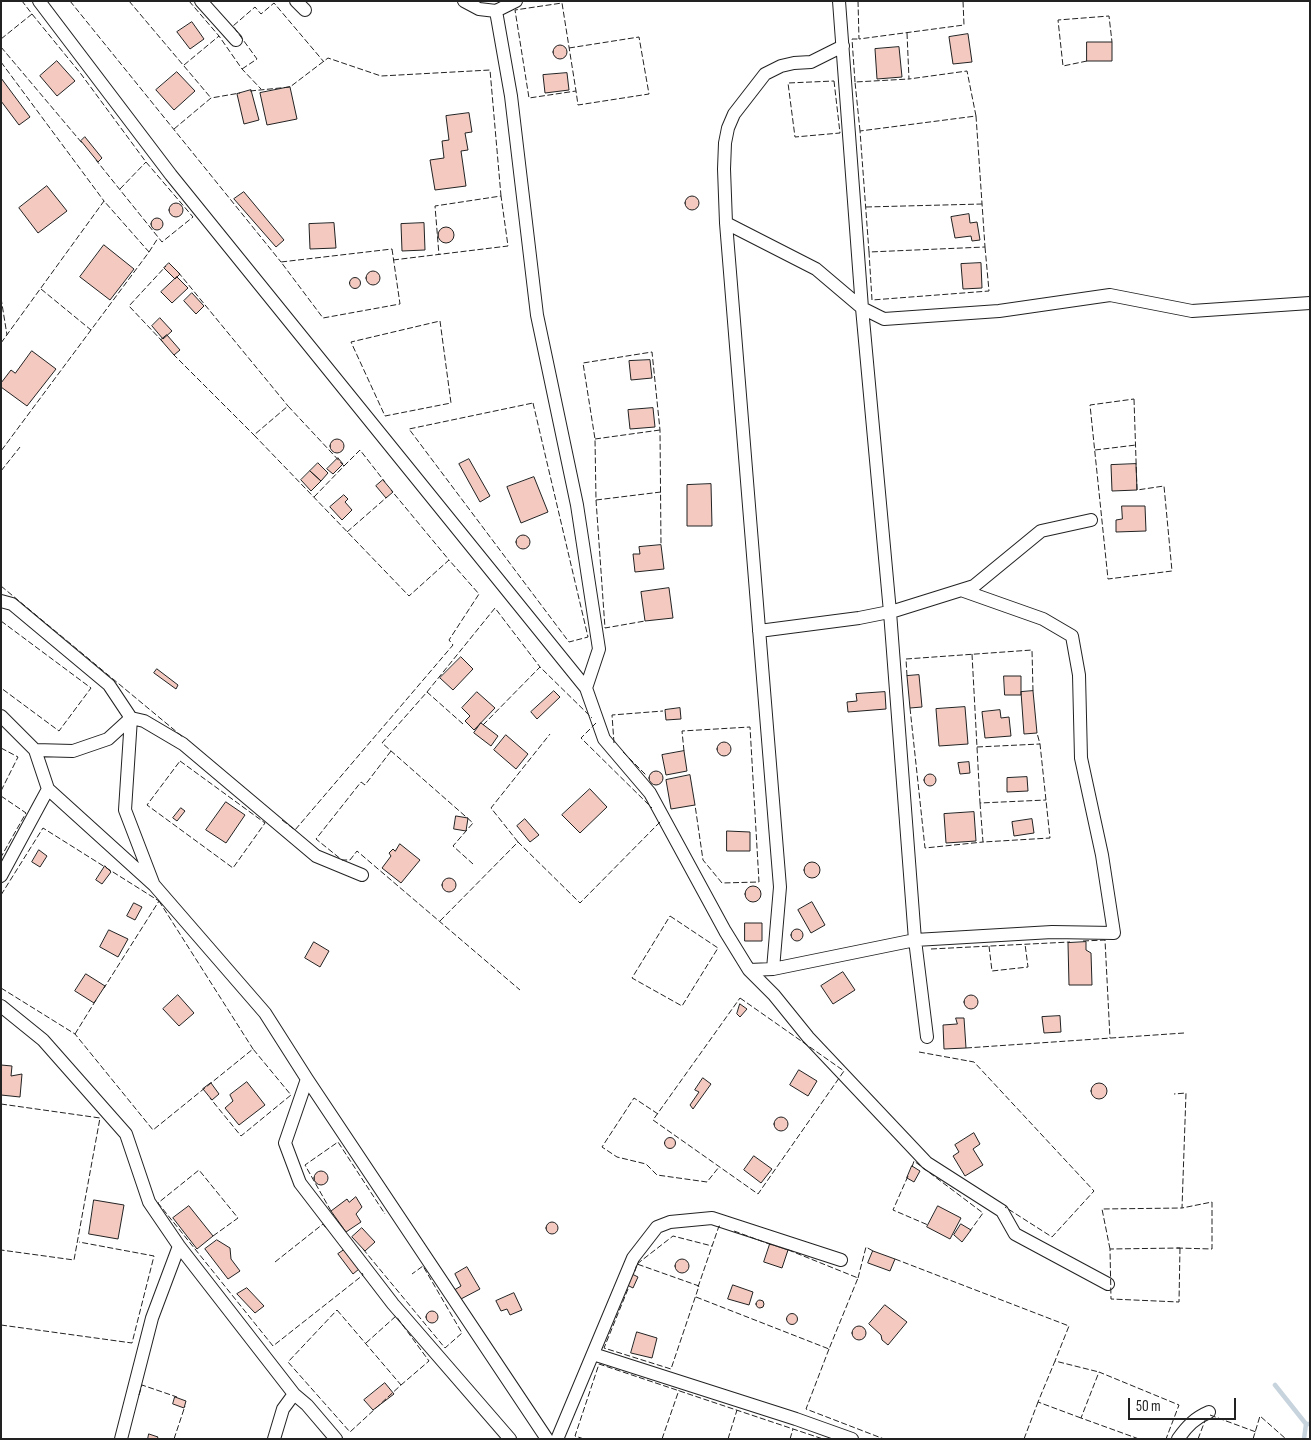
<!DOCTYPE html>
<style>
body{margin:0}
#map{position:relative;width:1311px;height:1440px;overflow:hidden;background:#fff;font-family:"Sofia Sans Condensed",sans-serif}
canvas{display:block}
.frame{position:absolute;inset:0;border:2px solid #222;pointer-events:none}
.scale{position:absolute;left:1128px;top:1398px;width:108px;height:22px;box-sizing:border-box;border:2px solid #222;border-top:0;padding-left:6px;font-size:15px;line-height:18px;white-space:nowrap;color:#222;-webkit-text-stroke:4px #fff;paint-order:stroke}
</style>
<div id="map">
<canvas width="1311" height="1440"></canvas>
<div class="frame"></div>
<div class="scale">50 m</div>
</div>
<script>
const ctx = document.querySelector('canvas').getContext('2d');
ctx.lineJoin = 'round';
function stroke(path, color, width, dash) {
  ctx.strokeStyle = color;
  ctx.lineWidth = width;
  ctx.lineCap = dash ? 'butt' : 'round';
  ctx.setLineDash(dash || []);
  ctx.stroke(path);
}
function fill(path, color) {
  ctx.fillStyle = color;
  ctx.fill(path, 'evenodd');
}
stroke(new Path2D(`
 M1275 1385 1306 1424H1310
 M1304 1439 1306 1424`), '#c7d3dd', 4.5);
const building = new Path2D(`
 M192 22 204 39 190 49 177 32Z
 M968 34 972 62 953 64 949 37Z
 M1087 42H1112V61H1087Z
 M553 52a7 7 0 1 1 14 0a7 7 0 1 1-14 0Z
 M899 47 902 77 877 79 875 49Z
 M57 61 75 81 57 96 40 76Z
 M177 72 195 91 174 110 156 90Z
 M567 73 569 90 545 93 543 75Z
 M1 78 30 117 19 125 1 101Z
 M290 87 297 119 267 125 260 93Z
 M251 90 259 120 244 124 237 94Z
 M469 113 472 132 465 133 468 150 461 151 466 186 435 190 430 160 444 158 442 141 449 140 446 116Z
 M85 137 102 158 98 162 81 141Z
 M47 186 67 211 38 233 19 208Z
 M244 192 284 240 276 247 234 199Z
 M685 203a7 7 0 1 1 14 0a7 7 0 1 1-14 0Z
 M169 210a7 7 0 1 1 14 0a7 7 0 1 1-14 0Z
 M969 214 970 223 977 222 980 240 972 241 971 236 955 238 951 217Z
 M151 224a6 6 0 1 1 12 0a6 6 0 1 1-12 0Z
 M334 223 336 248 310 249 309 224Z
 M424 223 425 250 402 251 401 224Z
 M438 235a8 8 0 1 1 16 0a8 8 0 1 1-16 0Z
 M104 245 134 269 110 300 80 277Z
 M169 263 180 274 175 279 164 268Z
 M981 263 982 288 963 289 961 264Z
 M366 278a7 7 0 1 1 14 0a7 7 0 1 1-14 0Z
 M177 277 188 288 172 303 161 292Z
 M349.5 283a5.5 5.5 0 1 1 11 0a5.5 5.5 0 1 1-11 0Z
 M192 293 204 306 196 314 184 301Z
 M160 318 172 331 163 339 152 326Z
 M167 335 180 350 174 355 161 340Z
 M32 351 56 369 27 406 1 387V383L11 370 15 373Z
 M650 360 652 378 631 380 629 361Z
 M653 408 655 427 630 429 628 410Z
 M330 446a7 7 0 1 1 14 0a7 7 0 1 1-14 0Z
 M338 458 343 464 333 474 327 469Z
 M469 459 490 496 480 502 459 464Z
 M318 463 328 473 321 481 310 471Z
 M1136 464 1137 490 1112 491 1111 465Z
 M310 471 321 481 311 491 301 480Z
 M534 477 548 512 521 523 507 487Z
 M383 480 393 492 386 498 376 486Z
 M711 484 712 526H687V485Z
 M344 495 348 499 345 502 352 510 342 520 330 507Z
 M1122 506H1145L1146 531 1116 532V520L1122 519Z
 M516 542a7 7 0 1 1 14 0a7 7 0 1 1-14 0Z
 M661 545 664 569 635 572 633 554H640L639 547Z
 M669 588 673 618 645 621 641 592Z
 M461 657 473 669 453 690 440 678Z
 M157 669 178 685 176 689 154 673Z
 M919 675 922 707 910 708 907 676Z
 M1004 676H1021V695H1005Z
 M554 691 560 697 537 719 531 712Z
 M1033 691 1037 733 1024 734 1021 692Z
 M477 692 495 708 474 730 465 721 470 716 462 708Z
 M885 692 886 709 848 712 847 702 857 701 856 694Z
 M965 707 968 744 939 746 936 709Z
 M680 708 681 719 666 720 665 710Z
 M1000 710 1001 718 1009 717 1011 736 985 738 982 712Z
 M481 723 498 736 491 746 474 733Z
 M506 735 528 754 516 769 494 750Z
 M717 749a7 7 0 1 1 14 0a7 7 0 1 1-14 0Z
 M684 751 687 771 666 775 662 755Z
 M969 762 970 773 960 774 958 763Z
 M649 778a7 7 0 1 1 14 0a7 7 0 1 1-14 0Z
 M924 780a6 6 0 1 1 12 0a6 6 0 1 1-12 0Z
 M690 775 695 805 671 809 666 780Z
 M1027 777 1028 791 1007 792V778Z
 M590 789 607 807 580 833 562 815Z
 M226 802 245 815 226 843 206 830Z
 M181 808 185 811 177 821 173 818Z
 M974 812 976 841 946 843 944 814Z
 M456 816 468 818 466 831 454 829Z
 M525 819 539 835 530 842 517 826Z
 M1032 819 1034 833 1014 836 1012 822Z
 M727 831 750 832V851H727Z
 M400 844 420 860 401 883 382 868 391 856 389 853 393 849 395 851Z
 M39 850 47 856 40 867 32 862Z
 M804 870a8 8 0 1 1 16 0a8 8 0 1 1-16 0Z
 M105 866 111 872 102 884 96 880Z
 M442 885a7 7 0 1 1 14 0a7 7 0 1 1-14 0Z
 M745 894a8 8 0 1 1 16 0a8 8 0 1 1-16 0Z
 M812 902 825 925 811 933 798 910Z
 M134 903 142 907 135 920 127 916Z
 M745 923H762V941H745Z
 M791 935a6 6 0 1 1 12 0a6 6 0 1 1-12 0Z
 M109 930 128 939 118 957 100 947Z
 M314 942 329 951 320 967 305 958Z
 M1086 942V950L1091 953 1092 985H1069L1068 943Z
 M843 972 855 990 833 1004 821 986Z
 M86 974 105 986 94 1003 75 991Z
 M964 1002a7 7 0 1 1 14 0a7 7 0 1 1-14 0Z
 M178 995 194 1013 179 1026 163 1009Z
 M740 1004 747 1009 740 1017 737 1014Z
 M1060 1016 1061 1032 1044 1033 1042 1017Z
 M956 1018H964L966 1048 944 1049 943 1025 957 1024Z
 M1 1065 12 1066 11 1076 22 1074 20 1097 1 1095Z
 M799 1070 817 1081 808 1096 790 1085Z
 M703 1078 711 1084 693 1109 690 1105 699 1092 695 1090Z
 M247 1082 265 1105 239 1125 225 1108 233 1101 230 1095Z
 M211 1083 219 1094 212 1100 203 1089Z
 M1091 1091a8 8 0 1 1 16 0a8 8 0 1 1-16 0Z
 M774 1124a7 7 0 1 1 14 0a7 7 0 1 1-14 0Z
 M974 1133 980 1144 973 1149 983 1165 965 1176 953 1156 959 1152 955 1145Z
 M664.5 1143a5.5 5.5 0 1 1 11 0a5.5 5.5 0 1 1-11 0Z
 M754 1156 772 1169 761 1183 744 1170Z
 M912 1166 920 1171 914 1182 907 1178Z
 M314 1178a7 7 0 1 1 14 0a7 7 0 1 1-14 0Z
 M356 1197 362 1207 356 1214 361 1222 346 1232 331 1211 347 1199 349 1202Z
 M94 1200 124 1205 118 1239 89 1234Z
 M189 1206 213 1236 197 1249 173 1218Z
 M938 1206 961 1218 950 1239 927 1227Z
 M546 1228a6 6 0 1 1 12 0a6 6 0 1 1-12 0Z
 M961 1224 971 1230 962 1242 954 1235Z
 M362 1228 375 1242 365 1251 352 1237Z
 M217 1240 230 1248 231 1259 240 1271 228 1279 205 1249Z
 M770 1244 788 1250 782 1268 764 1262Z
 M344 1250 359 1269 353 1274 338 1254Z
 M873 1251 895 1259 890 1271 868 1263Z
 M675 1266a7 7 0 1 1 14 0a7 7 0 1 1-14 0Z
 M467 1267 480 1289 459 1300 451 1292 461 1286 455 1274Z
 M632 1274 638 1277 633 1288 627 1285Z
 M733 1285 753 1292 749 1305 728 1299Z
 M247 1288 264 1306 255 1313 237 1294Z
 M514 1293 522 1310 510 1315 507 1309 501 1311 496 1301Z
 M756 1304a4 4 0 1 1 8 0a4 4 0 1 1-8 0Z
 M885 1305 907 1322 888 1345 882 1340 881 1335 869 1324Z
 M426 1317a6 6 0 1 1 12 0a6 6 0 1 1-12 0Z
 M786.5 1319a5.5 5.5 0 1 1 11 0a5.5 5.5 0 1 1-11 0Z
 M852 1333a7 7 0 1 1 14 0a7 7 0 1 1-14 0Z
 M637 1332 657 1338 652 1358 631 1353Z
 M385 1383 394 1394 373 1410 364 1400Z
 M175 1397 186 1401 184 1408 173 1404Z
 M149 1434 158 1437 157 1439H148Z`);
fill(building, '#f3c9c0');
stroke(building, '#222', 1);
const street = new Path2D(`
 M39 1 171 175 586 688 604 739 650 793 725 931 749 970 773 969 915 940 890 612 862 308 839 1
 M201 1 236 40
 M296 1 305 10
 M464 1 479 9 496 11 516 1
 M496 11 511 96 537 315 577 505 599 649 586 688
 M726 223 816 269 862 308 884 319 999 311 1110 295 1192 311 1310 303
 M1 601 12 604 109 685 131 718 125 810 153 883
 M759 631 859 618 894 611 974 586 1041 531 1091 520
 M1 716 35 750 73 751 108 739 131 718 144 721 183 744 316 856 362 875
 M35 750 48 789 154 885 265 1013 307 1079 547 1439
 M1 876 48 789
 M773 969 780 887 726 223 724 169 725 143 728 128 734 114 765 74 781 66 794 63 811 62 843 46
 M749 970 774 995 808 1037 927 1163 1002 1211 1015 1234 1108 1284
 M1 1006 43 1040 126 1134 149 1202 179 1246 294 1394 307 1405 336 1439
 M927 1037 915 940 1052 932 1114 933 1102 855 1081 758 1079 675 1072 636 1043 619 961 590
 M307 1079 285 1143 300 1183 393 1304 510 1439
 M593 1354 796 1419 852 1439
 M558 1437 633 1258 657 1227 670 1222 712 1218 841 1260
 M121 1439 152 1318 179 1246
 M274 1439 283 1409 294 1394
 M1178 1439C1187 1426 1195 1418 1209 1412`);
stroke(street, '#222', 14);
stroke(street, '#fff', 12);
stroke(new Path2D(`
 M70 1 281 262
 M129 1 211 98
 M189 1 219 36 242 69 261 89
 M858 1 859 39 964 25 963 1
 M32 14 81 74 146 162 193 217 162 242 96 160
 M907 33 909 79 967 71 976 116
 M1 39 32 14 22 1
 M1 47 82 143
 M569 48 639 37 649 94 578 105 576 91 562 3 515 10 529 98 576 91
 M1087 61 1063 66 1058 20 1109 16 1112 42
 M1 62 104 201
 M184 65 219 36
 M242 69 257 59 233 26 255 7 261 14 274 3 324 62
 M834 81 840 133 795 137 788 83Z
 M855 82 852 39H859
 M250 91 290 87 328 58 381 76 490 70 501 196
 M174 129 211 98 240 93
 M860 131 855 82 909 79
 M120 189 146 162
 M866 207 982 204
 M985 247 989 291 872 300 869 252Z
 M392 249 400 304 323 318 281 262Z
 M149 252 158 238
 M869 252 860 131 976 116 985 247
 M393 260 508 246 501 196 435 206 439 255
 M178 272 288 406
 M41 289 91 330
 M1 298 7 335
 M440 321 451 403 385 416 351 342Z
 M163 342 129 306 166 266
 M1 343 104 201 149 252 1 451
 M173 354 254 435
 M1134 399 1137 490 1164 486 1172 571 1108 579 1090 405Z
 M533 403 588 637 569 642 409 429Z
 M595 439 660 430
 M1095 450 1136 445
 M344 466 360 450 385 482
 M1 471 20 447
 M661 492 596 500 595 439 583 363 652 352 660 430 661 545
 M314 497 344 466 288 406 254 435 409 596 449 560 391 490
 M596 500 605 628 645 621
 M347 532 387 497
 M1 586 184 738
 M1 621 91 688 59 731 1 688
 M972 654 980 803 1046 800
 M907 676 906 659 1032 650 1033 691
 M427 692 495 608 540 667
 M910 708 925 848 983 842
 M596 723 581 738 652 808
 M463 724 427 692 382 743 473 823 453 846 473 864
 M483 725 540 667 592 718
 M614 743 612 715 663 711
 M977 747 1040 744
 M1 748 18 757 1 791
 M391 751 365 785 361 782 316 839 342 860H350L357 851 520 990
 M684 751 682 731 750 727 759 882 722 883 703 860 695 805
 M623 752 646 775
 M180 761 265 823 233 868 147 805Z
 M1 796 26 813 1 857
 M980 803 983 842 1050 838 1040 744 1037 733
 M282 820 295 830 453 645 449 640 479 594 449 560
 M518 842 491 808 550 734
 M1 895 43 828 159 901 104 988
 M159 901 253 1049
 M670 916 718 948 682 1006 632 978Z
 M440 921 518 842 580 903 662 820
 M1083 941 1105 940 1110 1038
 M989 946 992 971 1028 967 1025 944
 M931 949 1070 942
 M1 988 75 1034 153 1130 253 1049 291 1095 241 1136 210 1098
 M740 998 844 1071 758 1194 653 1120Z
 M75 1034 96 1000
 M966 1048 1184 1033
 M919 1052 974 1062 1094 1191 1052 1237 1005 1207
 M1 1104 100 1118 74 1260 1 1250
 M658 1114 634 1098 602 1147 617 1157 646 1164 657 1175 707 1182 719 1167
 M912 1167 914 1161 983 1213 970 1231
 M908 1176 893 1210 928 1225
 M331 1211 305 1165 338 1142 385 1214
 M734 1231 772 1245
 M213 1236 238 1218 199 1170 158 1203 273 1346 363 1275 362 1273
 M1177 1248 1212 1249V1202L1182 1208
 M1180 1248 1179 1302 1111 1299 1110 1249Z
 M363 1249 445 1348 462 1333 423 1266 412 1274
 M1110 1249 1102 1209 1182 1208 1186 1093 1174 1094
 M895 1259 1069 1326 1055 1361
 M275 1262 323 1224 326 1228
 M637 1264 673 1236 712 1246
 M858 1278 866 1247 873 1251
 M698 1287 719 1226 722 1227
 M628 1289 604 1348 671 1369 699 1286 637 1264 634 1274
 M696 1297 829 1349 858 1278 786 1249
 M337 1310 401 1385 350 1432 288 1362Z
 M1 1325 132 1343 154 1256 79 1242
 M366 1343 396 1316 429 1361 401 1385
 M829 1349 806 1409 884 1439
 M139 1395 142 1385 177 1397
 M1210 1415 1256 1432
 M1081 1418 1038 1402 1055 1361 1099 1372
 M174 1439 185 1406
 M584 1439 575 1436 599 1364 823 1439
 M662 1439 679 1390
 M728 1439 737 1410
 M790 1439 793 1429
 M1024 1439 1038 1402
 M1139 1439 1081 1418 1099 1372 1179 1405 1166 1439
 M1198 1439 1206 1418
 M1253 1439 1260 1416 1286 1439`), '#222', 1, [6, 2.5]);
</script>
